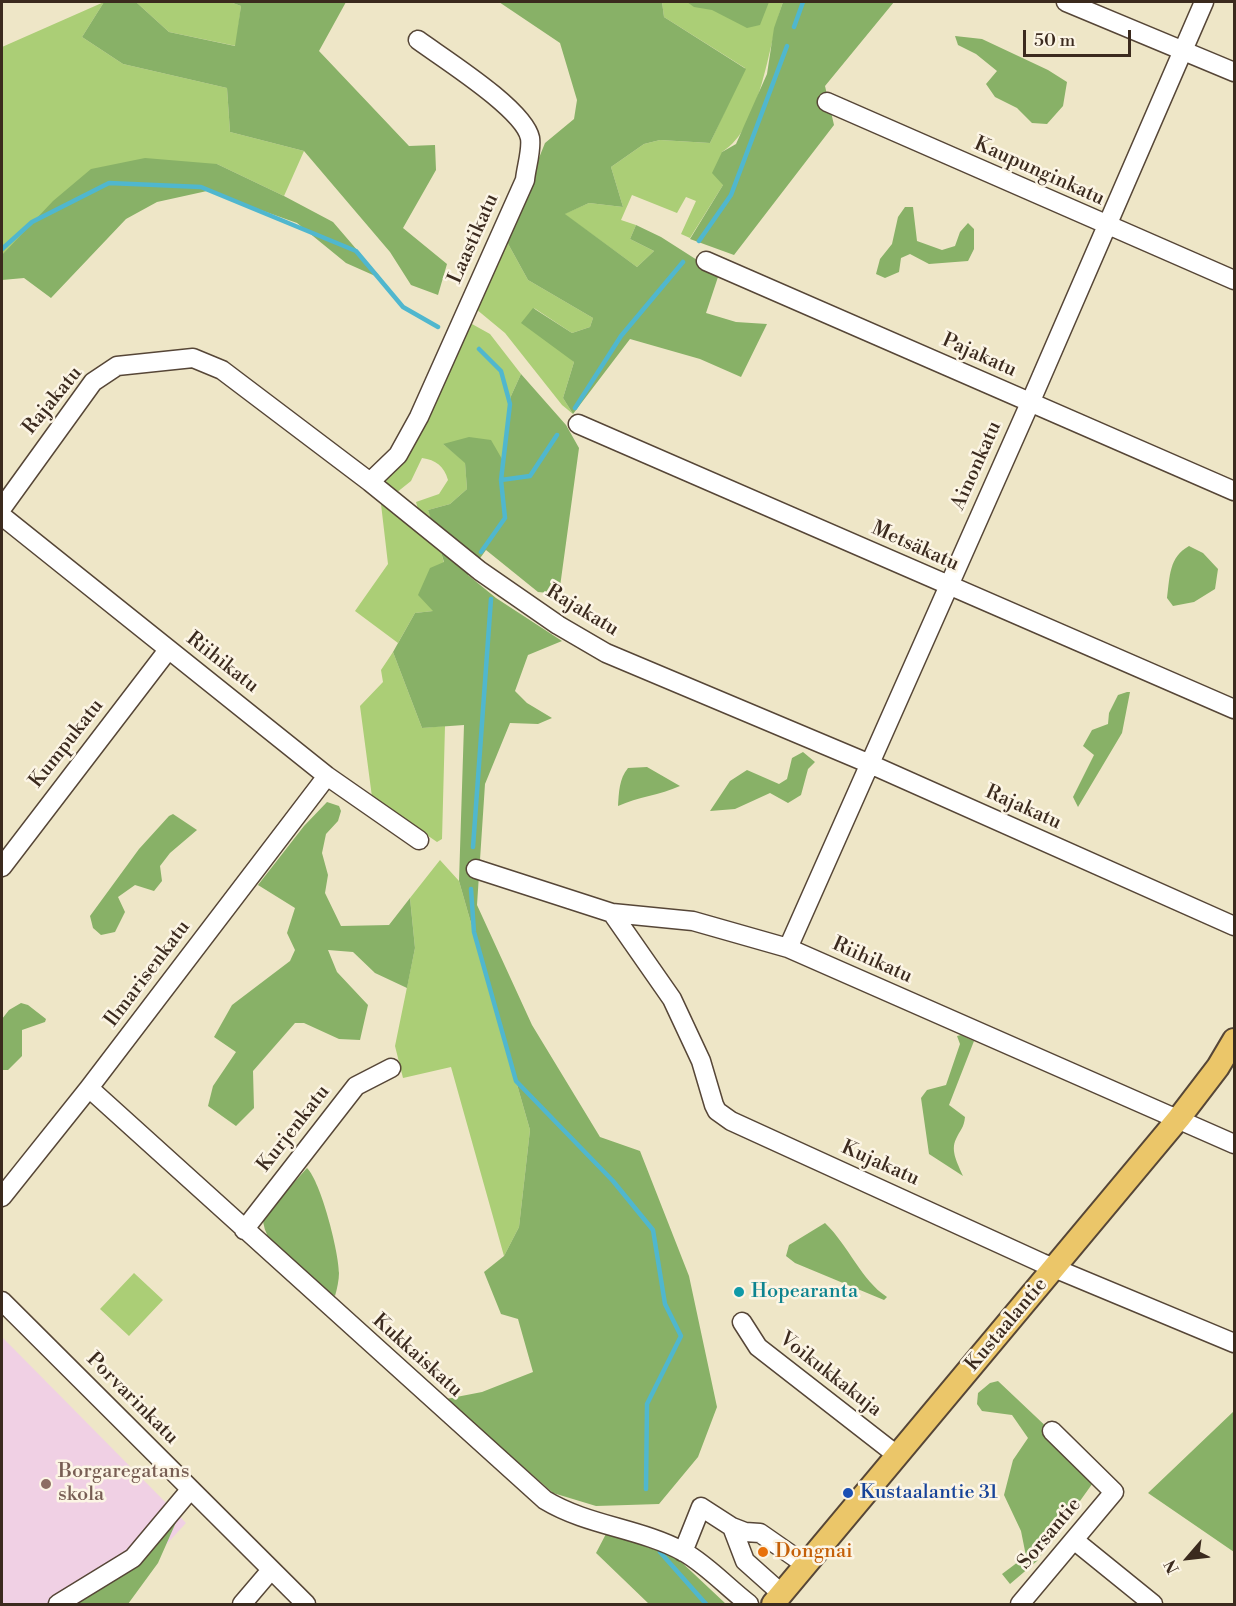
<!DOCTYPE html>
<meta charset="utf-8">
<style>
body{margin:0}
#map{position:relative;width:1236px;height:1606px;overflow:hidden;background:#eee6c7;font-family:"Libre Bodoni",serif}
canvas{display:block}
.frame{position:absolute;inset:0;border:3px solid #3b2a1e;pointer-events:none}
.north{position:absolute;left:1158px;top:1528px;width:60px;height:60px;-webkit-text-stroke:4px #fcf5e5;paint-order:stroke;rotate:242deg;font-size:16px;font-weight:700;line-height:24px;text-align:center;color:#3b2a1e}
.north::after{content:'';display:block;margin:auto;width:21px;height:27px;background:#3b2a1e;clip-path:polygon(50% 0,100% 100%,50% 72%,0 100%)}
.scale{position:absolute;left:1023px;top:30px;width:108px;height:27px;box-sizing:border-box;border:3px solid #3b2a1e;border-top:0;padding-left:8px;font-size:18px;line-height:21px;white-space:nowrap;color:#3b2a1e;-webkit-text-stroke:4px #fcf5e5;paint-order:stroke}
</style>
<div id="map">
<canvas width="1236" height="1606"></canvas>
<div class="frame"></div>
<div class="north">N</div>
<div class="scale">50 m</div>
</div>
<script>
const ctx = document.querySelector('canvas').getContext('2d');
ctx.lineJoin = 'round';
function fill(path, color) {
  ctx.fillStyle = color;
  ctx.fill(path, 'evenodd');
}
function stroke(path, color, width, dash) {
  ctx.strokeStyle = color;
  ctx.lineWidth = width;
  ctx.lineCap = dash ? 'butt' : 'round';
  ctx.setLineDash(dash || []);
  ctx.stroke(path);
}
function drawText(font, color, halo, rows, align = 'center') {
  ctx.font = font + ' "Libre Bodoni",serif';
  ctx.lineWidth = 5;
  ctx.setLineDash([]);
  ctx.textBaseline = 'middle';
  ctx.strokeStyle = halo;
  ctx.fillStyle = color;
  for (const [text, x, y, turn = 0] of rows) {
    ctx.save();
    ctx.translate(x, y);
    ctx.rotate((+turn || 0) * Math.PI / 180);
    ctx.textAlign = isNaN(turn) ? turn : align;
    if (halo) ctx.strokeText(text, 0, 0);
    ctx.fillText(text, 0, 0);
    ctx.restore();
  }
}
fill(new Path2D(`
 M2 1337 186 1523 112 1604H2Z`), '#f0d0e4');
fill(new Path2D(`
 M104 2 82 37 123 64 227 88 230 132 304 151 284 196 217 164 2 255V47Z
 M136 2H230L241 6 236 46 169 32Z
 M662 2H783C768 43 762 128 722 152L723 185 690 238 681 234 696 201 686 197 677 213 632 195 621 220 636 225 630 239 654 251 637 267 564 214 589 203 623 207 611 167 644 144 660 140 710 143 745 68 664 17Z
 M506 240 528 280 593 318 590 327 572 333 534 308 574 362 563 398 573 414 562 405 505 333 476 309Z
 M472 324 490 334 521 374 511 396 502 460 443 444 465 462 467 489 450 504 428 510 432 522 418 509 416 502 439 494 448 480C444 466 436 460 422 458L411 481 396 493 387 487 386 479 467 326Z
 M381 504 440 548 444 563 433 611 415 613 398 643 355 611 388 564Z
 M393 652 422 728 445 726 442 839 437 842 372 797 360 706 383 682 381 670Z
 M440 860 459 881 530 1130 519 1227 504 1256 451 1067 403 1078 395 1046 415 948 410 898Z
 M134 1273 163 1300 129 1336 100 1309Z`), '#abce76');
fill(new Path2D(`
 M104 2H136L169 32 235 46 241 6 230 2H346L319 51 409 146 435 145 436 170 403 228 447 264 438 295 411 285 390 252 304 151 230 132 227 88 123 64 82 37Z
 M499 2H662L664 17 746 69 710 143 660 140 644 144 611 167 623 207 589 203 565 214 637 267 654 251 630 239 636 225 661 237 719 274 706 313 736 322 767 324 741 377 700 359 630 339 573 414 563 398 574 362 521 323 533 308 572 333 590 327 593 318 528 280 506 240 545 143 574 119 577 100 560 43Z
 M687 2H769L760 25 747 28 712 10 694 7Z
 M783 2H894L825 86 834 125 734 255 690 239 723 185 712 173 722 152 736 144 767 74 774 28Z
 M955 36 982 39 1048 70 1067 82 1063 106 1047 124 1032 123 1017 108 995 97 986 84 997 71 976 54 958 45Z
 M145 158 217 164 284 196 333 222 382 279 346 263 297 223 207 191 157 202 126 219 51 298 24 278 2 280V255L53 201 91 169Z
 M905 207H913L917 241 942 250 955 246 960 232 968 223 974 229V249L968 261 929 264 910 254 901 258 899 272 885 278 876 274 880 259 892 244 898 217Z
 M521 374 566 425 579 448 559 594 538 592 486 550 468 575 496 598 562 641 528 655 515 691 527 703 552 718 538 724 510 723 485 784 477 905 532 1025 600 1137 640 1151 689 1276 717 1407 698 1457 659 1504 596 1506 553 1493 446 1399 482 1392 533 1372 518 1319 501 1314 484 1272 504 1256 519 1227 530 1130 459 881 464 725 422 728 393 652 415 613 433 611 418 595 430 568 444 562 428 510 450 504 467 489 465 463 443 444 469 437 491 440 502 459 511 396Z
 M1189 546 1203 553 1218 569 1215 589 1194 602 1173 606 1167 598C1170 576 1169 557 1189 546Z
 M1127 692H1130L1122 733 1078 807 1073 797 1094 755 1083 746 1092 730 1108 724 1109 713 1118 695Z
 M803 752 815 762 808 769 801 795 788 803 770 793 735 809 710 811 730 781 747 770 779 784 787 779 792 758Z
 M647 767 680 786C660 795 638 797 618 806 619 792 619 779 628 768Z
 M327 802 339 806 341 811 338 821 326 834 322 853 328 875 325 893 341 926 389 925 410 898 415 948 407 988 375 973 353 952 328 950 337 972 368 1005 360 1040 339 1039 304 1023H295L253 1071 254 1108 236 1126 208 1106 213 1086 236 1052 214 1037 232 1005 290 961 295 950 287 933 295 908 258 885 304 826Z
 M173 814 197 830 170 853 160 866 162 881 154 891 135 885 118 897 125 912 115 932 101 935 93 928 90 916 139 849 169 816Z
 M21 1003 28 1005 46 1019 45 1022 22 1030V1056L8 1070H2V1019L9 1010Z
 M961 1035 974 1041 949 1105 965 1117C964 1128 960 1130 956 1139 950 1151 958 1164 963 1176L929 1154 921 1098 927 1090 946 1085 960 1044 957 1036Z
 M307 1168C321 1182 339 1252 339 1273 339 1280 337 1289 335 1296 311 1279 262 1250 263 1217Z
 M825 1223C849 1246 861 1280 887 1297L884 1300 795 1263 786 1256 789 1245Z
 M998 1381 1053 1433 1095 1480 1037 1561 1010 1584 1002 1574 1026 1556 1021 1531 1004 1495 1013 1460 1028 1438 1012 1415 982 1411 977 1404 978 1393 990 1383Z
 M1234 1411V1552L1148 1493Z
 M177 1520 158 1563 128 1604H65Z
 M607 1532 677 1558 726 1604H649L596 1553Z`), '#88b167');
stroke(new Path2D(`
 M794 27 803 2
 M699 241 731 195 787 46
 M2 249 32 222 109 183 201 187 356 251 403 307 438 327
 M479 349 501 371 510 404 501 480 505 518 481 552
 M575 408 621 336 683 262
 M501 480 530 476 557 435
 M473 847 491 599
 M471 889 474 932 516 1081 613 1181 653 1230 665 1304 681 1336 647 1404 646 1489
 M660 1552 706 1604`), '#50b7ce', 4.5);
const minor = new Path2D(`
 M1066 2 1234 72
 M827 102 1234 280
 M706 261 1234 491
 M578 424 1234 709
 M370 482 398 455 419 417 525 180C526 168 532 150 530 138 524 109 444 59 418 40
 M2 508 93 382 117 366 193 358 222 370 370 482 480 571 558 625 606 653 870 764 1234 926
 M2 516 327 776 419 840
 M2 867 168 650
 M476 869 612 913 693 921 788 948 1234 1144
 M612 913 672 999 701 1061 714 1105 717 1111 731 1121 1042 1263 1234 1343
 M788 948 1030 403 1204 2
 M89 1088 545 1500C588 1526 640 1528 684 1552 707 1565 728 1588 749 1604
 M2 1197 89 1088 327 776
 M244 1230 356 1086 391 1068
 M2 1301 306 1604
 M742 1322 758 1347 898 1456
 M732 1527 745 1561 782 1594
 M1074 1540 1153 1604
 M683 1552 701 1507 732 1527 745 1532 760 1533 806 1565
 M58 1604 133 1558 190 1490
 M242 1604 271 1570
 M1020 1604 1114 1492 1052 1431`);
const major = new Path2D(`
 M773 1604 1179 1118 1218 1067 1234 1040`);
stroke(minor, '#564637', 21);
stroke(major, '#564637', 26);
stroke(minor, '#fff', 18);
stroke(major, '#ebc669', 22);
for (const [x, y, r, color] of [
 [739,1292,6,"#0f9aa8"],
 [46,1484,6,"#8d6e63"],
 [848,1493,6,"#1a4fb4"],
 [763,1552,6,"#e8710a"]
]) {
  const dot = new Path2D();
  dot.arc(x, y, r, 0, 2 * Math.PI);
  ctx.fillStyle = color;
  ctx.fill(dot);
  stroke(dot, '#fcf5e5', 2);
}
drawText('20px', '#3b2a1e', '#fcf5e5', [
 ["Kaupunginkatu",1039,172,24],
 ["Laastikatu",474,239,-66],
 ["Pajakatu",979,356,24],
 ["Rajakatu",53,401,-51],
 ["Ainonkatu",977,466,-66],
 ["Metsäkatu",915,547,24],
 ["Rajakatu",582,611,31],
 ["Riihikatu",222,663,38],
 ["Kumpukatu",67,744,-52],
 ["Rajakatu",1023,808,24],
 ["Riihikatu",872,961,24],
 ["Ilmarisenkatu",148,974,-53],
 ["Kurjenkatu",294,1129,-52],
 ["Kujakatu",880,1164,24],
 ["Kustaalantie",1007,1325,-50],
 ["Kukkaiskatu",417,1356,42],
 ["Voikukkakuja",830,1375,38],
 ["Porvarinkatu",132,1399,45],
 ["Sorsantie",1050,1534,-50]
]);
drawText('20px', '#0d838f', '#fcf5e5', [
 ["Hopearanta",751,1292]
], 'left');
drawText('20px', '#785e54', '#fcf5e5', [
 ["Borgaregatans",58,1472],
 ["skola",58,1495]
], 'left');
drawText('20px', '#164399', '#fcf5e5', [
 ["Kustaalantie 31",860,1493]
], 'left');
drawText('20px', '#c56008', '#fcf5e5', [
 ["Dongnai",775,1552]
], 'left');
</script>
